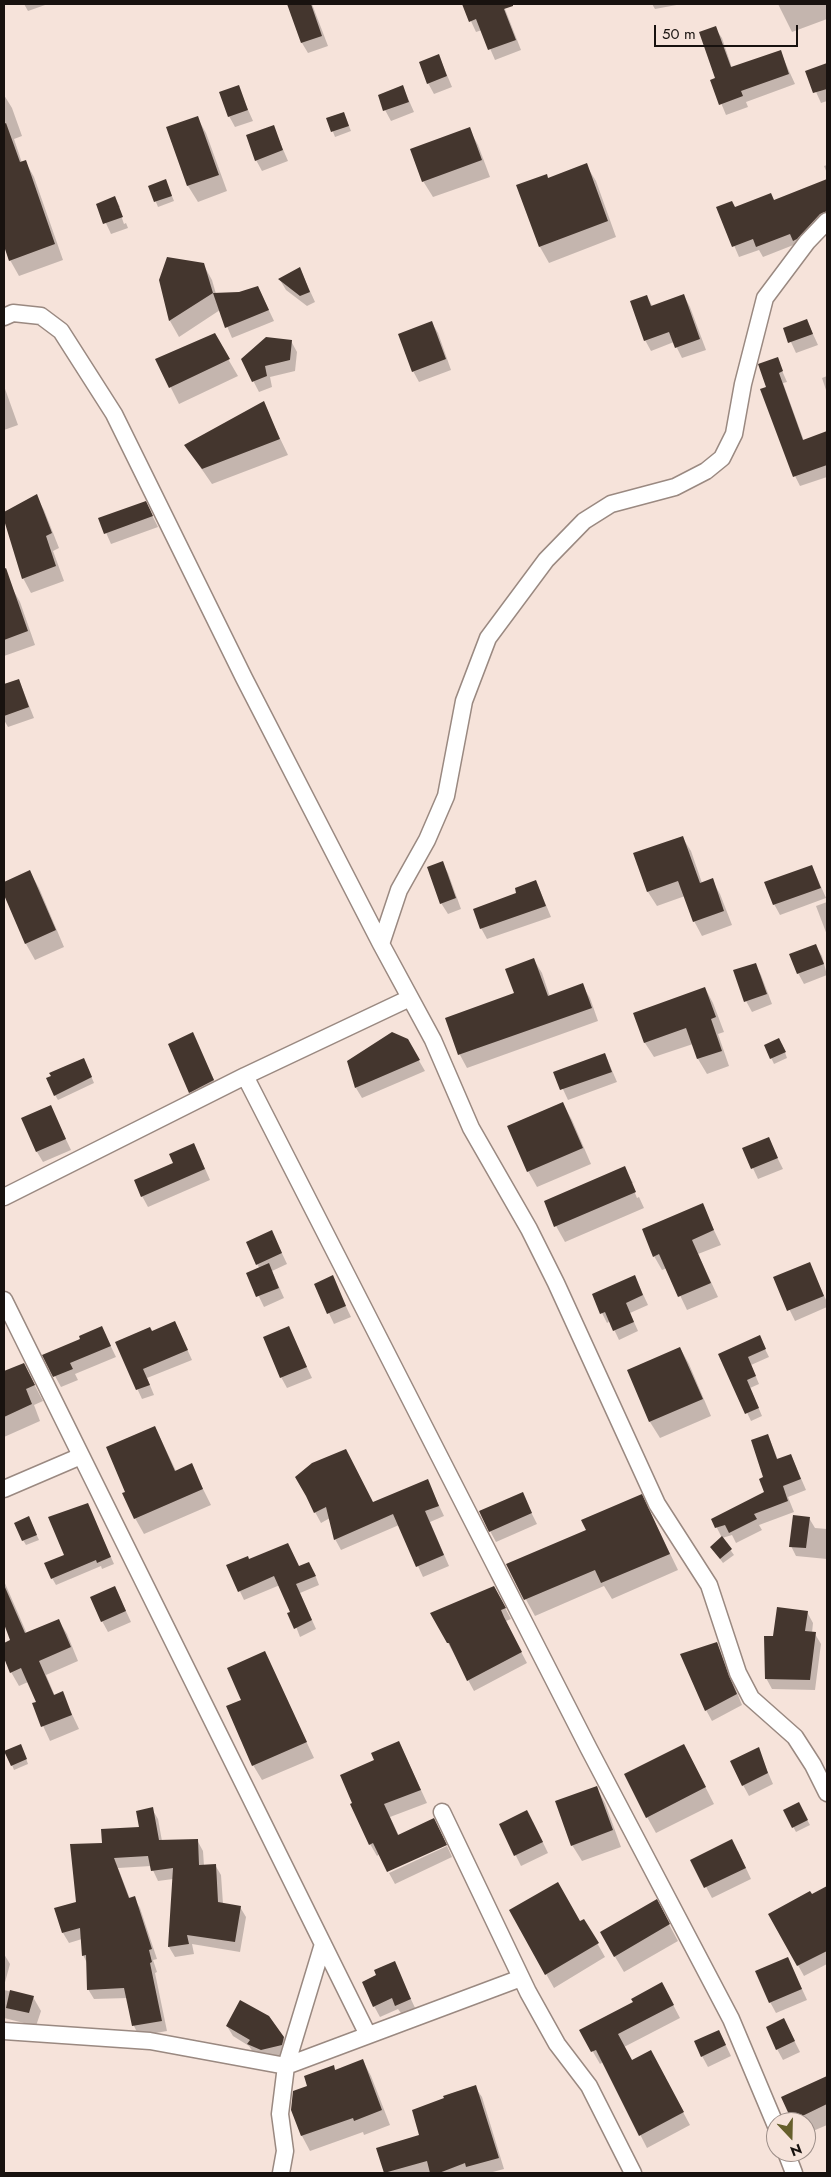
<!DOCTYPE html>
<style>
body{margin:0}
#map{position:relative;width:831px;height:2177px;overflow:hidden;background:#f6e3da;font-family:Jost,sans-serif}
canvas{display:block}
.frame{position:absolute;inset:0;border:5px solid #18120f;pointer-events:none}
.north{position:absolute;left:766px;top:2112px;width:50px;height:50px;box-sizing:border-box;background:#f6e3da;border:1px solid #9d8f89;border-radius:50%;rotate:159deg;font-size:14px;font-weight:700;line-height:20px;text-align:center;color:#18120f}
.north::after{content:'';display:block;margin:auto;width:18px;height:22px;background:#665f2c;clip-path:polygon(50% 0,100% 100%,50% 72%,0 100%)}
.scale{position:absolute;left:654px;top:25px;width:144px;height:22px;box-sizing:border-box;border:2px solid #18120f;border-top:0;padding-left:6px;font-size:15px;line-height:18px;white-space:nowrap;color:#18120f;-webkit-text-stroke:4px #f6e3da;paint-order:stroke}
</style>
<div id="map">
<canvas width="831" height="2177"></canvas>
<div class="frame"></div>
<div class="north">N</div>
<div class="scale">50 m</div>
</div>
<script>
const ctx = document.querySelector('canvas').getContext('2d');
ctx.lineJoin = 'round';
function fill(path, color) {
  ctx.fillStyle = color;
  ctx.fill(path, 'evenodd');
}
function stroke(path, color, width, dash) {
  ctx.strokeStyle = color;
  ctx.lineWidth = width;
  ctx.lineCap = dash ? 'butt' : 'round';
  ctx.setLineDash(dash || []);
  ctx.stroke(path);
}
fill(new Path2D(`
 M24 4H48L28 11Z
 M288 4H312L328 46 308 53 302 43Z
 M463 4H503L521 50 495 60 482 30 476 32Z
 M652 4H682L655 9Z
 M778 4H827V19L792 32Z
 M715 28 722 38 732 68 780 51 795 84 746 102 748 107 726 115 712 81 717 79Z
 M439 56 452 87 434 94 428 83Z
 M827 64V101L821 103 807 72Z
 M238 87 253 121 235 127 229 116Z
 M403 87 414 112 391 121 385 110Z
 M4 95 12 108 22 136 14 139 22 163 25 161 34 177 63 260 19 276 10 260 4 242Z
 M197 117 206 133 227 191 198 202 188 186 167 128Z
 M346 118 351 131 335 137 328 119Z
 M273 126 288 161 262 171 256 160Z
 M469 129 478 145 490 177 433 197 423 181Z
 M586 165 596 181 616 237 549 263 540 247 548 179Z
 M827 165V173L824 166Z
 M166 181 174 201 158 207 150 187Z
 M827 181V225L796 244 763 257 759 250 739 257 718 208H735L775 202Z
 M115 198 120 207H118L124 224 126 223 128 228 111 234 97 204Z
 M203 264 212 280 216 294 239 293 258 287 274 321 232 338 220 310 179 337 170 321 160 280Z
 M300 269 315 302 307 306 286 290 280 280Z
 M684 296 690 307 706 350 682 358 674 342 651 351 645 340 647 297 653 307Z
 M807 321 818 345 796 353 785 329Z
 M432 323 438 333 451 370 419 382 413 371Z
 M214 335 238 376 179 404 157 360Z
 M291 341 297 352 295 371 270 377 272 387 259 392 242 359Z
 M777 359 787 382 783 383 804 441 827 432V477L800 486 795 476 768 388Z
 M827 376V393L822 378Z
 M4 386 18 425 4 430Z
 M263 403 288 455 212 484 185 445Z
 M36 496 44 510 59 548 53 551 64 581 31 593 23 578 4 513Z
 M151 513 158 527 111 544 100 519Z
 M12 588 20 602 35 645 4 656V591Z
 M19 680 34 718 8 727 4 720V686Z
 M682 837 691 851 702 883 712 880 720 894 732 925 702 936 694 921 685 896 657 906 648 892 635 854Z
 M442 862 448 873 461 909 448 914 441 903Z
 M812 866 826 898 780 915 774 904Z
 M30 872 39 888 64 947 35 960 26 944 4 892V883Z
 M536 881 551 917 487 939 481 928 518 894Z
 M827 902V935L816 906Z
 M816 946 822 956 827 975 804 984 798 973Z
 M534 960 542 973 550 997 582 985 590 998 598 1021 467 1068 460 1055 446 1019 515 994Z
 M755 964 761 975 772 1004 752 1012 746 1001Z
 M705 988 713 1003 724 1032 718 1034 729 1066 707 1074 698 1059 693 1044 654 1057 645 1043 635 1013Z
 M193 1034 219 1091 196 1103 190 1092Z
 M407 1040 425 1071 362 1098 356 1088Z
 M782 1044 787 1058 774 1064 765 1045Z
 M605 1054 617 1082 568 1100 555 1072Z
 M86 1064 94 1083 58 1100 55 1095 53 1077Z
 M563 1104 572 1120 591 1164 537 1187 528 1171Z
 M50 1106 71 1150 43 1162 37 1152Z
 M768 1139 783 1169 758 1179 744 1149Z
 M199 1155 210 1180 148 1207 142 1196Z
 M624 1168 633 1183H631L637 1198 639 1197 644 1208 565 1242 556 1226Z
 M702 1205 721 1245 698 1254 718 1297 687 1310 667 1268 662 1270 654 1256Z
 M272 1232 287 1264 272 1271 284 1298 264 1307 248 1274 260 1269 257 1264Z
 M809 1263 827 1302V1307L795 1321 774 1278Z
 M332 1277 351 1317 334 1324 315 1284Z
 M635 1277 648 1305 630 1313 638 1331 619 1340 610 1321 607 1323 602 1313Z
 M175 1322 192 1360 147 1378 154 1395 142 1399 116 1343 152 1332Z
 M288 1327 312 1378 287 1388 281 1377Z
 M102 1328 116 1357 75 1374 78 1380 61 1387 44 1356 82 1339Z
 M763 1345 769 1357 751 1365 759 1384 750 1388 762 1416 751 1421 719 1354Z
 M680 1348 689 1364 711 1416 660 1438 650 1422 628 1370Z
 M24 1365 43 1401 34 1405 40 1421 4 1437V1373Z
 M155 1427 176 1471 191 1465 211 1505 144 1534 135 1518 127 1492Z
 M768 1435 778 1460 791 1455 806 1490 788 1497 794 1512 759 1525 762 1530 736 1543 732 1535 722 1538 734 1555 723 1563 711 1547 722 1538 713 1520 766 1492 761 1480 765 1478 752 1440Z
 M312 1465 373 1504 427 1480 444 1516 430 1522 449 1566 423 1577 399 1525 341 1550 335 1539 330 1518 321 1523 315 1512Z
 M522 1494 537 1524 496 1542 490 1531Z
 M91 1512 114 1564 102 1569 101 1566 56 1585 52 1578Z
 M650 1512 678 1570 612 1599 604 1586 535 1616 507 1565Z
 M809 1518 815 1528 827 1529V1559L796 1556 791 1546Z
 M31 1523 39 1540 26 1545 23 1540Z
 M288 1544 299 1568 314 1572 319 1585 300 1593 316 1629 300 1637 280 1585 244 1600 228 1566 249 1561Z
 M4 1581 27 1634 59 1621 67 1634 78 1661 46 1675 55 1696 62 1693 79 1729 50 1741 33 1704 37 1702 28 1682 19 1686 11 1672 4 1655V1644L12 1641 4 1621Z
 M115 1587 131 1622 108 1632 102 1621Z
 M500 1598 511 1619 506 1621 509 1629 527 1663 474 1691 448 1643Z
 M807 1612 813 1623 812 1633 815 1634 821 1644 815 1690 772 1689 766 1678 774 1637Z
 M717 1643 742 1705 712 1721 706 1710Z
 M265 1653 314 1758 262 1780 253 1765 242 1701Z
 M399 1742 427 1803 390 1817 399 1836 377 1856 370 1844 375 1761Z
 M684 1745 714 1804 656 1833 647 1817Z
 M758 1749 773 1784 749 1796 743 1785Z
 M23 1750 28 1764 14 1770 12 1765Z
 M596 1787 605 1803 621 1847 582 1861 572 1845Z
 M798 1803 810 1825 796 1832 784 1810Z
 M152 1809 158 1819 162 1841 197 1840 203 1851 204 1866 215 1865 221 1875 223 1904 240 1907 246 1917 240 1952 192 1944 194 1954 175 1957 169 1947 173 1879 158 1881 151 1866 118 1868 130 1899 134 1898 140 1908 157 1959 153 1960 157 1972 155 1973 167 2031 139 2036 134 2026 128 1998 94 1999 88 1989 87 1963 83 1955 82 1939 69 1943 63 1933 103 1845 141 1828Z
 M533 1822 548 1853 521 1866 500 1824Z
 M447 1846 452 1857 395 1884 389 1873Z
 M738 1851 751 1879 712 1898 706 1887Z
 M827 1887V1964L804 1976 770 1915Z
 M510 1910 580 1923 584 1920 605 1957 554 1988Z
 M665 1917 678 1941 624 1972 601 1933Z
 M4 1954 10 1964 4 1986Z
 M788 1958 807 2000 776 2013 770 2002Z
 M394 1963 416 2010 403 2016 398 2009 380 2017 374 2006Z
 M4 1990 33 1997 41 2011 36 2026 4 2018Z
 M669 1997 680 2018 624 2047 632 2061 657 2064 690 2125 647 2148 603 2062 600 2064 581 2031Z
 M784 2020 800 2052 783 2060 777 2049Z
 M227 2026 283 2038 290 2049 288 2055 268 2060 255 2055 249 2046 233 2036Z
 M719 2031 731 2056 708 2067 702 2056Z
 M363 2061 371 2076 390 2125 364 2135 363 2132 310 2151 302 2136 292 2110 309 2086 333 2067 336 2071Z
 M827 2077V2125L806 2134V2122H795L783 2098Z
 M475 2087 482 2097 504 2169 489 2173H431V2172L386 2173 378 2149 421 2135Z`), '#0003');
fill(new Path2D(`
 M287 4H311L322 36 301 43Z
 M462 4H513V6L504 9 516 40 488 50 476 19 469 22Z
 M716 26 731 67 781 50 789 74 741 91 743 96 719 105 710 80 715 78 699 32Z
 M439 54 447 76 427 84 419 62Z
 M827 63V89L813 93 805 71Z
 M239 85 248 110 228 117 219 92Z
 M403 85 409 102 383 111 378 95Z
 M344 112 349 126 331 132 326 118Z
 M198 116 219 175 187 186 166 127Z
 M6 123 20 162 26 160 55 244 9 261 4 246V124Z
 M274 125 283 150 255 161 246 135Z
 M470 127 482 160 422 182 410 149Z
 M587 163 608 221 539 247 516 185 547 174 548 178Z
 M166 179 172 196 154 202 148 186Z
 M827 179V211L820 214 797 239 793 241 790 234 756 247 753 239 732 247 716 207 732 201 735 207 771 193 774 200Z
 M115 196 123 217 103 224 96 204Z
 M167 257 204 263 213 293 169 321 159 280Z
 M300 267 310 292 300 296 278 279Z
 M258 286 269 310 225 328 213 293 239 292Z
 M684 294 700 339 675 348 669 332 644 341 630 301 647 295 651 306Z
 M807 319 813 334 788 343 783 328Z
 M432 321 446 359 412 372 398 334Z
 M215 333 230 359 169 388 155 359Z
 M266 337 292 340 290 360 265 366 267 376 252 382 241 359Z
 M778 357 783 371 779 373 803 440 827 431V465L793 477 760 389 766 387 758 364Z
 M264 401 280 439 202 469 184 445Z
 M37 494 52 533 46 536 56 566 22 579 4 520V512Z
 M146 501 153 516 104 534 98 518Z
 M6 568 28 631 4 640V569Z
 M19 679 29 707 4 716V684Z
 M683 836 700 883 713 878 724 911 693 922 678 881 647 892 633 853Z
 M443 861 456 898 440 904 427 867Z
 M812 865 821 888 773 905 764 882Z
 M30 870 56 930 25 944 4 895V882Z
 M536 880 546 906 480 929 473 909 516 893 515 888Z
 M816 944 824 964 797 974 789 954Z
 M534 958 548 996 583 983 592 1008 458 1055 445 1018 514 993 505 969Z
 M756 963 767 994 744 1002 733 970Z
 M705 987 716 1017 711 1019 722 1051 697 1059 686 1028 644 1043 633 1013Z
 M193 1032 214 1080 189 1093 168 1044Z
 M392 1032 408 1039 420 1060 355 1088 347 1061Z
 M779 1038 786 1052 770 1059 764 1045Z
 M605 1053 612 1072 560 1090 553 1072Z
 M84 1058 92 1077 54 1096 46 1078 51 1076 49 1073Z
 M563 1102 583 1148 527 1172 507 1126Z
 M51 1105 66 1139 36 1152 21 1118Z
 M769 1137 778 1158 751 1169 742 1148Z
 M194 1143 205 1169 141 1197 134 1180 173 1163 169 1154Z
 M625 1166 636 1192 554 1227 544 1201Z
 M703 1203 714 1230 692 1240 711 1283 678 1297 659 1254 653 1257 642 1229Z
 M272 1230 282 1253 256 1265 246 1242Z
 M810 1262 824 1296 787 1311 773 1277Z
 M269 1263 279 1288 256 1297 246 1273Z
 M333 1275 346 1306 327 1314 314 1284Z
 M635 1275 643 1295 626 1303 634 1322 613 1331 605 1312 600 1314 592 1294Z
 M175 1321 188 1350 143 1369 150 1385 136 1390 115 1342 150 1327 152 1331Z
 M102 1326 111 1346 70 1363 73 1369 53 1377 42 1355 80 1339 79 1336Z
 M289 1326 307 1367 280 1378 263 1337Z
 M760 1335 766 1349 748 1357 756 1376 747 1380 759 1408 745 1414 718 1354Z
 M680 1347 703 1399 649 1422 627 1370Z
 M24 1363 35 1385 26 1389 32 1404 4 1417V1371Z
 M155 1426 175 1471 192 1463 203 1489 134 1519 122 1493 125 1492 106 1447Z
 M768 1434 777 1459 791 1454 801 1479 783 1486 788 1501 754 1514 757 1519 729 1533 725 1525 715 1528 711 1519 764 1492 759 1479 763 1477 751 1440Z
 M346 1449 373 1502 428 1479 439 1506 425 1511 444 1555 416 1567 393 1514 334 1540 326 1507 314 1513 306 1496 295 1477 312 1463Z
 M523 1492 532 1513 489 1532 479 1511Z
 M642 1494 670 1554 601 1583 595 1570 524 1600 506 1564 586 1530 581 1520Z
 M88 1503 111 1557 97 1563 96 1560 51 1579 44 1563 64 1555 48 1517Z
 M793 1515 810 1517 806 1548 789 1547Z
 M29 1516 37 1535 22 1541 14 1523Z
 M722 1536 732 1549 720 1559 710 1547Z
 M288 1543 299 1566 309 1562 316 1576 296 1584 312 1620 294 1629 287 1613 290 1612 274 1576 238 1592 226 1565 248 1556 249 1559Z
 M4 1585 25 1633 59 1619 71 1647 39 1661 54 1695 63 1691 72 1715 41 1727 32 1703 36 1702 21 1668 10 1673 4 1658V1643L10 1640 4 1624Z
 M115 1586 126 1611 101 1622 90 1597Z
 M494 1586 506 1608 501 1610 504 1617 522 1652 467 1681 449 1643H447L430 1613Z
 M777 1607 808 1611 805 1631 816 1632 810 1680 765 1679 764 1636H773Z
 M717 1642 729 1676 737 1694 705 1711 680 1654Z
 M265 1651 307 1742 252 1766 226 1706 241 1700 227 1668Z
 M399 1741 421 1790 384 1804 398 1835 434 1818 447 1845 387 1872 373 1843 369 1845 350 1804 352 1803 340 1775 374 1760 371 1753Z
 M21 1744 27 1759 11 1766 4 1751Z
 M684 1744 706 1787 646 1818 624 1774Z
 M759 1747 768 1773 742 1786 730 1761Z
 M597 1786 613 1830 571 1846 555 1801Z
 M799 1802 808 1820 792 1828 783 1810Z
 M153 1807 159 1840 198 1839 199 1865 216 1864 218 1902 241 1906 235 1942 187 1935 189 1944 168 1947 173 1868 151 1871 148 1856 114 1858 129 1898 135 1896 152 1949 149 1950 152 1962 150 1963 162 2021 132 2026 124 1988 87 1990 86 1955 82 1956 80 1928 62 1933 54 1908 76 1902 70 1844 102 1843 101 1829 139 1827 136 1811Z
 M527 1810 543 1842 514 1856 499 1824Z
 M732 1839 746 1868 704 1888 690 1860Z
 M558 1882 580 1921 584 1919 599 1943 545 1975 509 1910Z
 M827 1886V1951L797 1966 768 1914 810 1891 812 1894Z
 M657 1899 670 1924 614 1957 600 1932Z
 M788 1957 802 1989 769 2003 755 1971Z
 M395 1961 411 1999 395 2006 392 1998 373 2007 362 1982 376 1975 374 1970Z
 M662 1982 674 2005 618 2034 632 2060 651 2050 684 2112 639 2136 596 2050 591 2052 579 2030 633 2002 631 1999Z
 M10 1990 34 1996 29 2013 6 2008Z
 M240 2000 269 2016 284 2037 282 2045 261 2050 247 2044 250 2040 226 2026Z
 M784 2018 795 2041 776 2050 766 2027Z
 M719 2030 726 2045 701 2057 694 2041Z
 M363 2059 382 2110 354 2121 353 2118 301 2136 291 2110 293 2091 307 2086 304 2076 334 2065 335 2070Z
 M827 2076V2104L792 2121 781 2097Z
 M476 2085 499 2158 466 2167 465 2163 439 2173H430L427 2161 384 2173 376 2148 419 2135 412 2110 444 2098 443 2096Z`), '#44362e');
const street = new Path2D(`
 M4 317 13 313 41 316 61 331 114 414 244 678 381 944 433 1040 471 1128 529 1229 556 1283 657 1504 709 1585 738 1673 751 1698 795 1737 813 1765 827 1793
 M381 944 399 890 427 840 446 796 464 701 488 638 546 560 584 521 611 504 675 487 706 471 722 458 734 434 743 384 765 298 807 242 827 221
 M245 1076 589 1749 731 2019 776 2126
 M4 1197 245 1076 410 998
 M4 1300 368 2035
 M4 1489 81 1456
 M442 1812 528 1992 557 2044 589 2086 633 2173
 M4 2031 150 2041 286 2066 521 1978
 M786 2152 794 2173
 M281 2173 285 2151 280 2114 286 2066 323 1944`);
stroke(street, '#9a8981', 19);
stroke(street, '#fff', 16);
</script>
